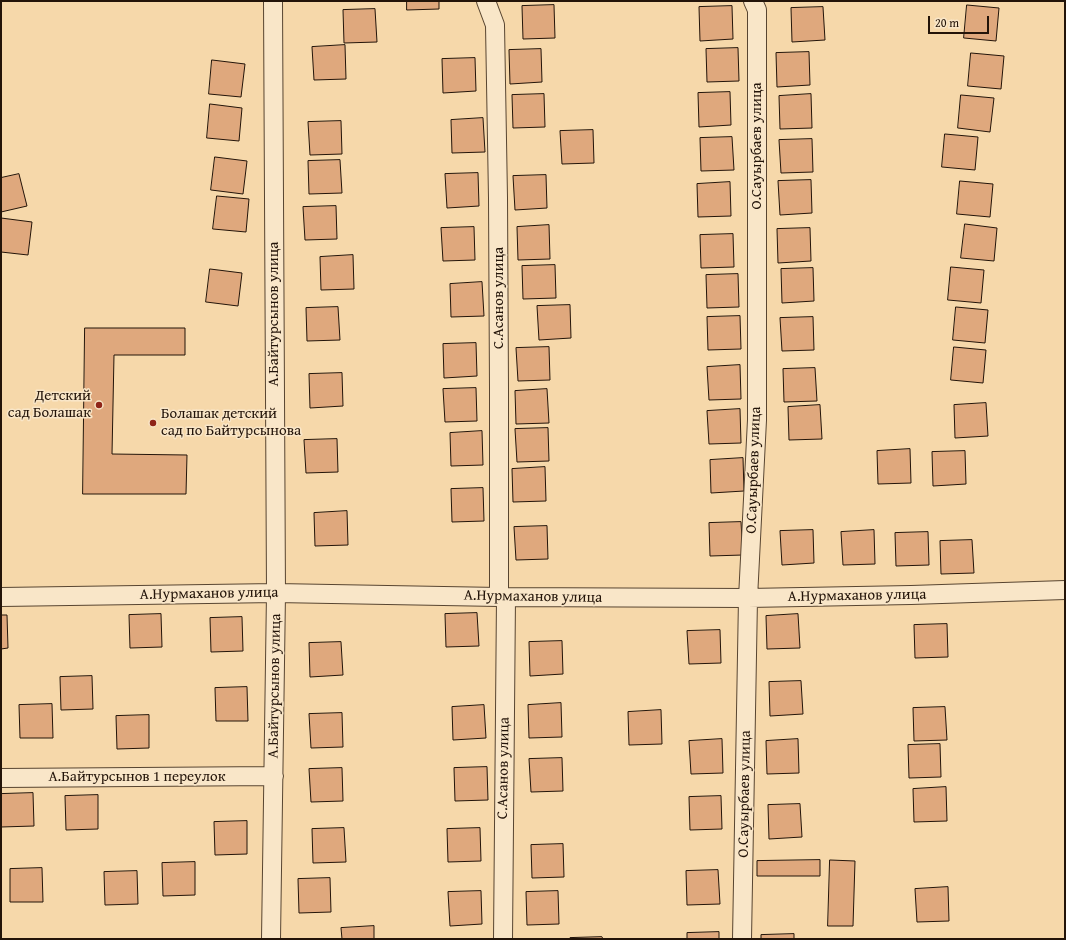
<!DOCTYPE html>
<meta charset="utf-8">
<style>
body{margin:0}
#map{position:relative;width:1066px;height:940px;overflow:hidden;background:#f6d8aa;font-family:"Gentium Book Plus",serif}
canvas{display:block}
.frame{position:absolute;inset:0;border:2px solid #231409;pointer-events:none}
.scale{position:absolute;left:928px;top:16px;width:61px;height:18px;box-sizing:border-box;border:2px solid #231409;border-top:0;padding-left:5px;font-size:12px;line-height:14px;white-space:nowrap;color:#231409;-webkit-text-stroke:3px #f9e6c8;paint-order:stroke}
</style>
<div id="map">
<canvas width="1066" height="940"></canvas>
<div class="frame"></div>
<div class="scale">20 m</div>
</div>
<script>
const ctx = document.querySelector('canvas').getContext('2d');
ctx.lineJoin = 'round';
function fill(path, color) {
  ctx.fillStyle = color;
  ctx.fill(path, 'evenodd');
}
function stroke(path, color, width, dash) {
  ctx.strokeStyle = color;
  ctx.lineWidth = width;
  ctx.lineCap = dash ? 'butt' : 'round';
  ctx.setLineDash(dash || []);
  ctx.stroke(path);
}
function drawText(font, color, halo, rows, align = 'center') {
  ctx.font = font + ' "Gentium Book Plus",serif';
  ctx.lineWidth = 3;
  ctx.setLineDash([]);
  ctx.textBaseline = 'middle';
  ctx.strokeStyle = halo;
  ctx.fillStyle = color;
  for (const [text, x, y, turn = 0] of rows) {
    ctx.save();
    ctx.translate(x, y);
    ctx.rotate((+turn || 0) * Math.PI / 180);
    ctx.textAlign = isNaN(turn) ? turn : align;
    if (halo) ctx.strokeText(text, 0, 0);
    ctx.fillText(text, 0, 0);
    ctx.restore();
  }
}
const building = new Path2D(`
 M407 1H439V9L407 10Z
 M554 5 555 38 523 39 522 6Z
 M967 5 999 8 996 41 964 38Z
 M732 6 733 39 700 41 699 7Z
 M823 7 825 40 792 42 791 8Z
 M375 9 377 42 344 43 343 10Z
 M345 45 346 79 314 80 312 47Z
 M738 48 739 81 707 82 706 49Z
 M541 49 542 82 510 84 509 50Z
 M809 52 810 85 777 87 776 53Z
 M971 53 1004 56 1001 89 968 86Z
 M475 58 476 91 443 93 442 59Z
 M212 60 245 64 241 97 209 94Z
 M730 92 731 125 699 127 698 93Z
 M544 94 545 127 513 128 512 95Z
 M811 94 812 128 780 129 779 96Z
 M961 95 994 98 990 132 958 128Z
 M210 104 242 108 239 141 207 138Z
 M483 118 485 152 452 153 451 120Z
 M341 121 342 154 310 155 308 122Z
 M593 130 594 163 562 164 560 131Z
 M945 134 978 137 975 170 942 167Z
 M732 137 734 170 701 171 700 138Z
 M812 139 813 172 781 173 779 140Z
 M215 157 247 161 243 194 211 190Z
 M340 160 342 193 309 194 308 161Z
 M478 173 479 206 447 208 445 174Z
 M19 174 27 206 1 212V178Z
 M546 175 547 208 515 210 513 176Z
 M811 180 812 213 780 215 778 181Z
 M960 181 993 184 990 217 957 214Z
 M730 182 731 216 698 217 697 184Z
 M217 196 249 199 246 232 213 229Z
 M336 206 337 239 305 240 303 207Z
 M1 218 32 222 28 255 1 252Z
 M965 224 997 228 994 261 961 258Z
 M549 225 550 259 518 260 517 227Z
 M474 227 475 260 443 261 441 228Z
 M810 228 811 261 778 263 777 229Z
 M733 234 734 267 701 268 700 235Z
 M353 255 354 289 321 290 320 257Z
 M555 265 556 298 523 299 522 266Z
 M951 267 984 270 981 303 948 300Z
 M813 268 814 301 782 303 781 269Z
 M210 269 242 273 238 306 206 302Z
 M738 274 739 307 707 308 706 275Z
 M482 282 484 316 451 317 450 284Z
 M570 305 571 338 539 340 537 306Z
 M338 307 340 340 307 341 306 308Z
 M956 307 988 310 985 343 953 340Z
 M740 316 741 349 708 350 707 317Z
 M813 317 814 350 782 351 780 318Z
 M85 328H185V355H114L112 454 187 455 186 494H83Z
 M476 343 477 376 444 378 443 344Z
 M549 347 550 380 518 381 516 348Z
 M954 347 986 350 983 383 951 380Z
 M740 365 741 399 709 400 707 367Z
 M815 368 817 401 784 402 783 369Z
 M342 373 343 406 310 408 309 374Z
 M476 388 477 421 445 422 443 389Z
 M547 389 549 423 516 424 515 391Z
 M986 403 988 436 955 438 954 405Z
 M820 405 822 439 789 440 788 407Z
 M740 409 741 443 709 444 707 411Z
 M548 428 549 461 517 462 515 429Z
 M482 431 483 465 451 466 450 433Z
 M337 439 338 472 306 473 304 440Z
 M910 449 911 483 878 484 877 451Z
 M965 451 966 484 933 486 932 452Z
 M743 458 744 491 711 493 710 460Z
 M545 467 546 501 513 502 512 469Z
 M483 488 484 521 452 522 451 489Z
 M347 511 348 545 315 546 314 513Z
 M741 522 743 555 710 556 709 523Z
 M547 526 548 559 516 560 514 527Z
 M813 530 814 563 782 565 780 531Z
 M874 530 875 564 843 565 841 532Z
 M928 532 929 565 896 566 895 533Z
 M972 540 974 573 941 574 940 541Z
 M477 613 479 646 446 647 445 614Z
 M161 614 162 647 130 648 129 615Z
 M798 614 800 648 767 649 766 616Z
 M1 615H7L8 648 1 649Z
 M242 617 243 651 211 652 210 618Z
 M947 624 948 657 915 658 914 625Z
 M720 630 721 663 689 664 687 631Z
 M562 641 563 674 530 676 529 642Z
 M341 642 343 675 310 677 309 643Z
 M92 676 93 709 61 710 60 677Z
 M801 681 803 714 770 716 769 682Z
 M247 687 248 721H216L215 688Z
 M561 703 562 737 529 738 528 705Z
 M52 704 53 738H20L19 705Z
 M484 705 486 738 453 740 452 707Z
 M945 707 947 740 914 741 913 708Z
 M661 710 662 744 629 745 628 712Z
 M342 713 343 747 311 748 309 714Z
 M149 715V748L117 749 116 716Z
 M722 739 723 773 691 774 689 741Z
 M798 739 799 773 767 774 766 741Z
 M940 744 941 777 909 778 908 745Z
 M562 758 563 791 531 792 529 759Z
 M487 767 488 800 455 801 454 768Z
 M342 768 343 801 311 802 309 769Z
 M946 787 947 821 914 822 913 789Z
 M33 793 34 826 1 827V794Z
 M98 795V829L66 830 65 796Z
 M721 796 722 829 690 830 689 797Z
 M800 804 802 837 769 839 768 805Z
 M247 821V854L215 855 214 822Z
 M344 828 346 862 313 863 312 829Z
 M480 828 481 861 448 862 447 829Z
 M563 844 564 877 532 878 531 845Z
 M820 860V876H757V861Z
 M830 860 855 861 853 926H828Z
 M195 862V895L163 896 162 863Z
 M42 868 43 902H10V869Z
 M718 870 720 904 687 905 686 871Z
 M137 871 138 904 105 905 104 872Z
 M330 878 331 912 299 913 298 879Z
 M948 887 949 921 917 922 915 889Z
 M481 891 482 924 450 926 448 892Z
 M558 891 559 924 527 925 526 892Z
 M374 926V939H342L341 928Z
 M719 932V939H687V933Z
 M794 934V939H761V935Z
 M602 937 603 939H570V938Z`);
fill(building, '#dfa87d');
stroke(building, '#231409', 1);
const minor = new Path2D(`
 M486 1 495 25 498 198 499 389V597
 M1 597 276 593 499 597 748 598 911 595 1065 590
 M1 778 274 776
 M271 939 276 593 273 1
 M503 939 506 597
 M742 939 748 598 757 420V10L753 1`);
stroke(minor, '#584531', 20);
stroke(minor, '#f9e6c8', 18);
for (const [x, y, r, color] of [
 [99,405,4,"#8f2418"],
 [153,423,4,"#8f2418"]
]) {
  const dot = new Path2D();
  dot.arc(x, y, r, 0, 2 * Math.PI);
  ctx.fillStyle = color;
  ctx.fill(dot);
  stroke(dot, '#f9e6c8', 1.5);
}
drawText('15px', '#231409', '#f9e6c8', [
 ["О.Сауырбаев улица",757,146,-90],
 ["С.Асанов улица",499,298,-90],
 ["А.Байтурсынов улица",274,314,-90],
 ["О.Сауырбаев улица",754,470,-88],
 ["А.Нурмаханов улица",209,594,-1],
 ["А.Нурмаханов улица",857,596,-1],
 ["А.Нурмаханов улица",533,597,1],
 ["А.Байтурсынов улица",275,686,-89],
 ["С.Асанов улица",504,768,-89],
 ["А.Байтурсынов 1 переулок",137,777],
 ["О.Сауырбаев улица",745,794,-89]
]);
drawText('15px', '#231409', '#f9e6c8', [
 ["Детский",91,396],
 ["сад Болашак",91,413],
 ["Болашак детский",161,414,"left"],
 ["сад по Байтурсынова",161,431,"left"]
], 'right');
</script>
